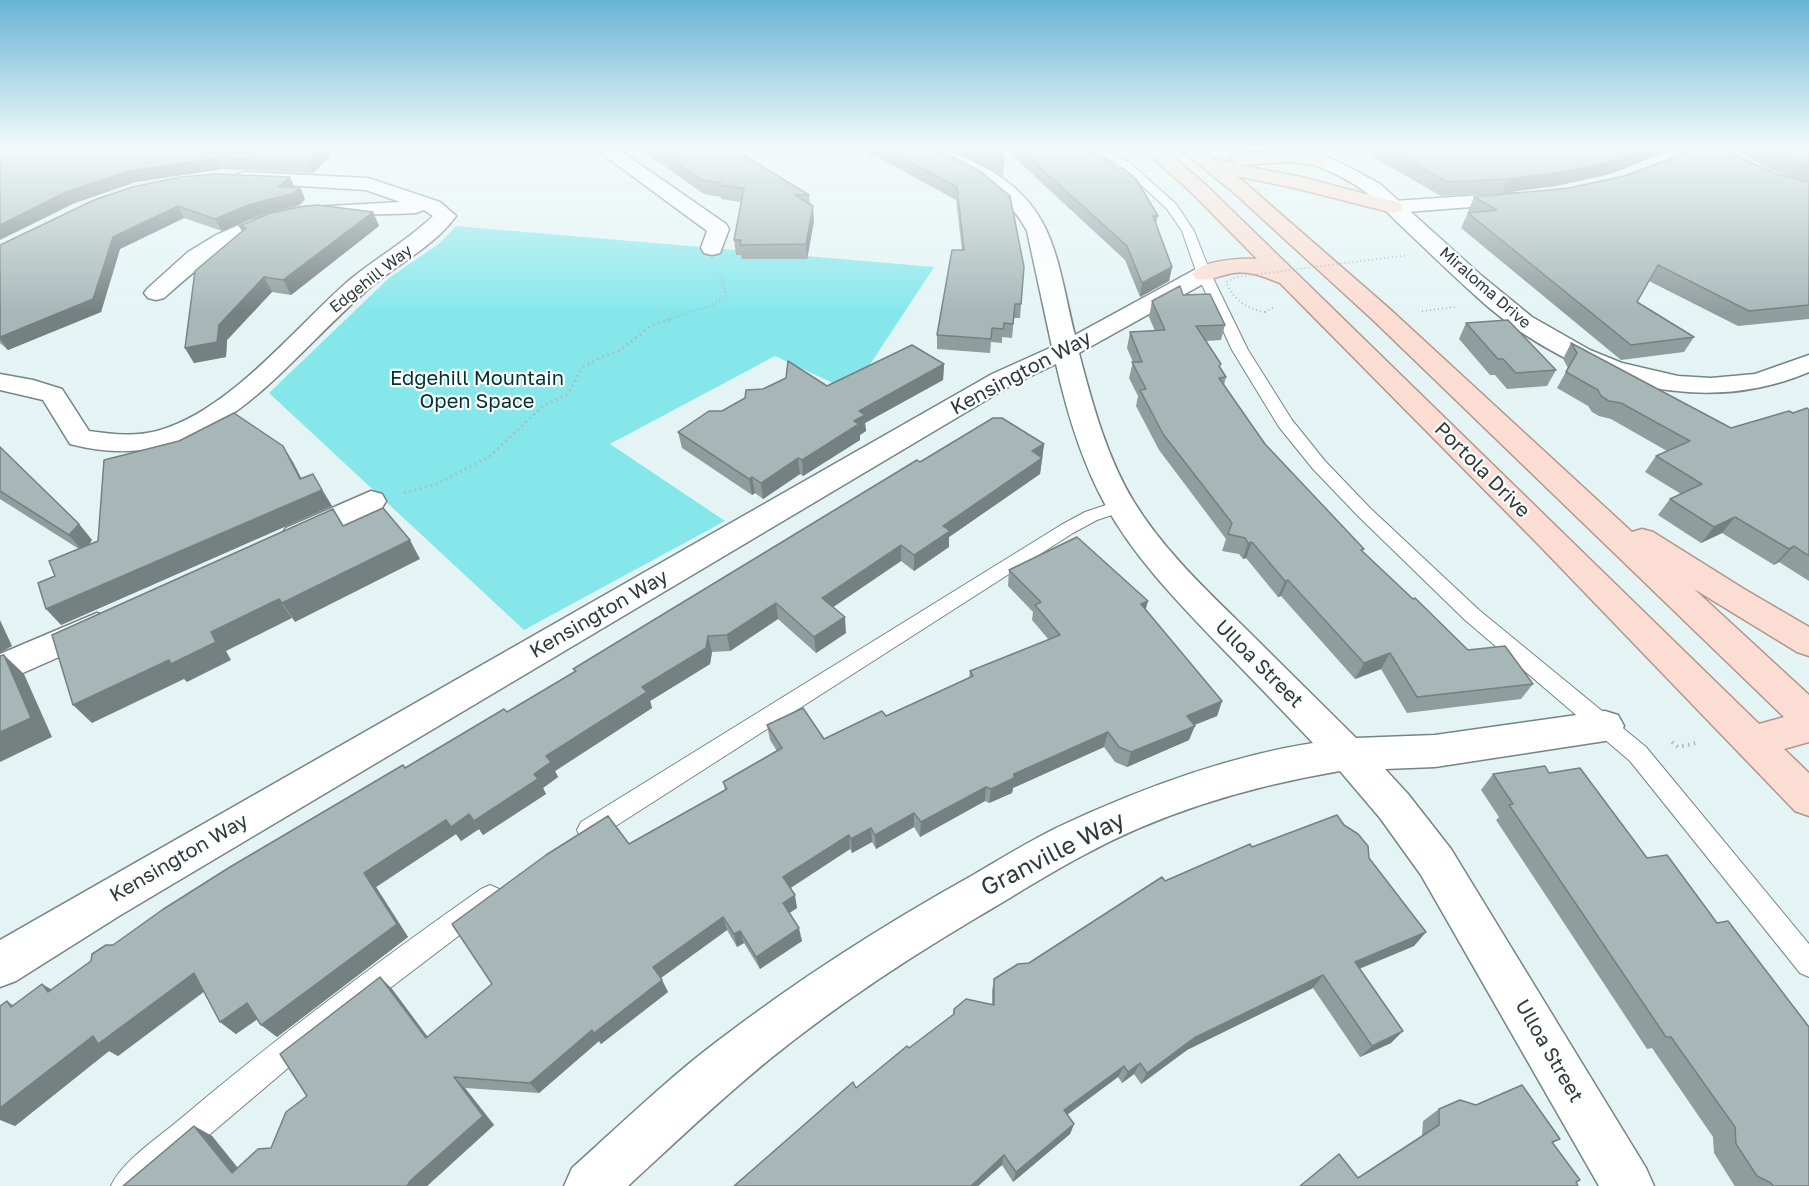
<!DOCTYPE html>
<style>
body{margin:0}
canvas{display:block;background:#e4f4f5}
</style>
<canvas width="1809" height="1186"></canvas>
<script>
const ctx = document.querySelector('canvas').getContext('2d');
ctx.lineJoin = 'round';
function fill(path, color) {
  ctx.fillStyle = color;
  ctx.fill(path, 'evenodd');
}
function stroke(path, color, width, dash) {
  ctx.strokeStyle = color;
  ctx.lineWidth = width;
  ctx.lineCap = dash ? 'butt' : 'round';
  ctx.setLineDash(dash || []);
  ctx.stroke(path);
}
function drawText(font, color, halo, rows, align = 'center') {
  ctx.font = font + ' "Golos Text",sans-serif';
  ctx.lineWidth = 4.5;
  ctx.setLineDash([]);
  ctx.textBaseline = 'middle';
  ctx.strokeStyle = halo;
  ctx.fillStyle = color;
  for (const [text, x, y, turn = 0] of rows) {
    ctx.save();
    ctx.translate(x, y);
    ctx.rotate((+turn || 0) * Math.PI / 180);
    ctx.textAlign = isNaN(turn) ? turn : align;
    if (halo) ctx.strokeText(text, 0, 0);
    ctx.fillText(text, 0, 0);
    ctx.restore();
  }
}
fill(new Path2D(`
 M456 226 934 267 852 392 775 356 610 444 725 521 524 630 269 393 389 278 440 243Z`), '#86e7eb');
const service = new Path2D(`
 M1091 147H1105L1131 164 1176 204 1194 231 1211 274 1248 350 1292 420 1325 461 1370 508 1479 610 1646 747 1809 944V977L1800 973 1630 761 1465 620 1358 516 1313 469 1279 427 1232 350 1197 274 1182 231 1167 209 1123 168Z
 M1121 500 1127 502 1130 506 1127 510 1097 520 1073 533 597 838 589 841 581 838 577 830 581 822 1061 525 1085 512Z
 M490 885 499 889 503 897 499 905 314 1046 149 1186H111C121 1162 159 1137 179 1120 276 1038 377 962 481 889Z`);
const minor = new Path2D(`
 M593 147H615L726 224 729 229 720 253 712 255 704 253 701 248 707 231Z
 M918 147C945 147 954 152 978 164 1056 202 1056 259 1075 335L1196 269 1204 267 1212 269 1216 274 1212 279 1079 353C1092 403 1107 458 1134 502 1163 549 1204 588 1243 626 1280 663 1318 700 1356 738L1435 735 1605 711 1618 715 1624 726 1618 737 1605 741 1435 767 1385 769 1408 794 1451 849 1646 1168 1654 1186H1599L1421 875 1380 818 1340 771C1251 786 1162 812 1082 856 1046 875 1012 897 976 918 897 965 816 1019 746 1079 706 1113 667 1150 628 1186H564L572 1168C619 1126 665 1081 715 1043 797 980 883 925 973 875 1000 859 1028 842 1056 828 1137 790 1225 757 1313 743 1281 709 1248 675 1215 641 1176 600 1134 557 1106 506 1082 463 1067 413 1056 364L1010 386 119 916 16 981 0 987V940L992 374 1052 347 1027 231C1005 188 962 171 920 151Z
 M245 172 368 178 440 202 456 216C433 248 393 266 365 292 274 372 210 480 70 444L43 400 0 390V374L33 380 62 389 89 431C112 434 134 437 157 431 228 412 292 331 346 283 374 259 406 242 433 216L424 210 416 213C379 215 333 214 297 220 243 229 203 263 164 298L156 300 148 298 144 293 148 288 188 252 216 235 250 220 295 208 400 202 366 190 238 182 235 178 238 174Z
 M1516 193 1523 195 1526 199 1523 203 1393 213 1386 211 1383 207 1386 203 1393 201Z
 M371 491 382 494 386 501 382 508 297 547 286 544 281 536 286 528Z
 M97 613 109 617 114 626 109 635 0 683V654Z`);
const tertiary = new Path2D(`
 M1279 147H1305L1349 167 1380 184 1482 276 1532 317 1590 350 1622 363 1678 376 1711 378 1755 374 1809 355V372C1698 419 1575 381 1487 306 1456 279 1427 250 1397 222 1387 212 1378 201 1367 193 1342 174 1310 163 1281 151Z`);
const primary = new Path2D(`
 M1141 147H1162L1208 187 1759 724 1784 717 1374 321 1232 191 1177 147H1198L1216 160 1237 164 1230 159 1233 155 1240 153C1269 151 1297 149 1326 156L1329 160 1326 164 1319 166 1288 162 1240 165 1301 177 1400 203 1403 207 1400 211 1393 213 1299 189 1237 176 1392 311 1632 532 1642 529 1653 532 1744 589 1809 627V656L1797 652 1694 589 1809 695V742L1784 749 1809 773V816L1795 811 1537 543 1280 283C1263 277 1253 271 1234 273 1220 275 1209 282 1196 279L1192 274C1202 260 1241 258 1257 259L1194 195Z`);
stroke(service, '#758485', 2);
stroke(minor, '#758485', 3);
stroke(tertiary, '#758485', 3);
stroke(primary, '#b3948a', 3);
stroke(new Path2D(`
 M1422 311 1456 307
 M1265 312 1274 307
 M667 320 712 305 727 295 720 275`), '#acb8b9', 2, [1, 3]);
stroke(new Path2D(`
 M404 493 437 484 490 456 543 406 568 394 582 368 601 357 619 351 652 325 671 319`), '#acb8b9', 3, [1.5, 4]);
stroke(new Path2D(`
 M1672 742 1678 747 1696 743`), '#acb8b9', 4, [1.5, 4.5]);
fill(service, '#fff');
fill(minor, '#fff');
fill(tertiary, '#fff');
fill(primary, '#fbddd3');
stroke(new Path2D(`
 M1265 312C1246 309 1233 299 1226 282L1236 277 1408 255`), '#acb8b9', 2, [1, 3]);
fill(new Path2D(`
 M0 147 330 156 313 173 222 169 136 182 75 203Z
 M637 147H730L809 195 810 204 814 221 807 259H742L741 255H736L734 240 741 202 721 199V197L704 194Z
 M856 147H932L1024 267 1020 318H1014L1012 338 1002 337V343L991 342 990 353 937 349V335L962 250 956 200 874 155 871 156Z
 M941 147H1001L1004 163 1003 176 956 151Z
 M1003 147H1077L1158 216 1156 225 1172 267 1169 281 1140 297 1125 260Z
 M1363 147H1676L1611 174 1555 186 1502 193 1441 196 1380 161Z
 M1732 147H1809V319L1738 326 1649 281 1637 302 1694 337 1684 352 1621 360 1461 228 1468 213H1470L1468 212 1474 197 1569 188 1624 176 1670 159 1735 155 1776 174 1802 181 1768 169Z
 M290 177 294 187 305 199 300 205 254 217 222 231 184 218 120 249 101 312 8 350 0 343V245Z
 M373 212 379 226 291 295 272 292 227 340 226 357 194 363 185 348 242 232 239 226Z
 M1183 295 1225 325 1221 340 1206 341 1220 368 1226 377 1224 385 1265 444 1363 552 1468 650 1533 684 1521 699 1407 713 1381 669 1355 679 1281 596 1278 597 1246 558 1243 559 1239 554 1222 551 1226 539 1159 450 1136 406 1138 396 1129 378 1133 362 1127 348 1130 332 1155 331 1149 317 1152 301Z
 M1466 323 1556 370 1547 386 1507 389 1495 375H1490L1459 339Z
 M1571 343 1731 428 1809 410V581L1779 562 1774 565 1722 533 1701 543 1658 515 1670 499 1681 494 1645 472 1656 456 1667 451 1611 419 1599 416 1592 412 1588 406 1557 388 1568 368 1563 359Z
 M944 364 943 380 865 423 866 431 860 435V440L803 476 800 474 763 499 755 493 752 495 682 448 678 432 722 411 827 386Z
 M1044 444 1040 474 949 537V547L914 571 901 561 833 607 846 633 816 653 778 619 730 651 712 652 710 664 650 701 652 708 555 771 558 777 543 788 546 794 483 835 479 829 461 841 456 834 376 887 408 937 277 1037 258 1019 236 1034 220 1022 204 992 118 1056 109 1051 15 1126 7 1001 13 1005 51 989 113 945 405 768 507 712 575 672 573 669 920 462Z
 M283 446 301 478 313 474 332 506 61 625 55 576 79 549 0 499V447L79 524 92 540 89 545 98 541Z
 M1009 570 1146 610 1222 701 1217 716 1194 725 1189 740 1127 767 1115 762 1104 747 1013 788 1012 793 989 803 985 801 920 837 914 827 876 849 872 842 852 853 850 849 790 888 797 908 789 913 802 941 760 969 744 943 737 947 727 930 661 978 668 992 601 1044 599 1041 539 1093 465 1088 494 1125 427 1186H123L194 1126 212 1136 238 1168 271 1148 307 1096 380 977 392 989 428 1037 492 984 629 844 725 790 723 782 777 751 770 740 767 725 824 739 886 716 969 678 970 671 1049 640 1032 620 1033 612 1008 586Z
 M1493 774 1809 1186H1735L1734 1185 1714 1153 1713 1137 1652 1048 1647 1049 1496 820 1499 817 1481 790Z
 M1252 847 1369 858 1426 932 1414 946 1359 969 1391 1043 1360 1057 1313 988 1187 1050 1141 1084 1134 1074 1122 1083 1118 1077 1067 1115 1074 1124 1070 1134 1013 1182 1002 1165 978 1186H734L856 1088 953 1015 954 1009 992 1005V991L994 979 1029 963 1165 881Z
 M1439 1109 1560 1139 1553 1143 1576 1182 1358 1178 1422 1136 1423 1121Z`), '#909d9d');
fill(new Path2D(`
 M324 147H326L330 156 313 173 308 162Z
 M871 147H874V155L871 156Z
 M1650 147H1676L1611 174 1555 186 1502 193 1508 179Z
 M216 158 222 169 136 182 75 203 0 240V225L68 191 129 171Z
 M290 177 295 189 300 187 305 199 300 205 254 217 222 231 215 219 278 187Z
 M178 206 184 218 120 249 101 312 8 350 0 339V337L113 237Z
 M813 206 814 221 807 259 806 244Z
 M373 212 379 226 291 295 283 280Z
 M1172 267 1169 281 1140 297 1142 283Z
 M264 277 272 292 227 340 226 357 194 363 185 348 219 325Z
 M944 364 943 380 865 423 866 431 860 435V440L803 476 802 460 854 421 859 411Z
 M1044 444 1040 474 949 537V547L914 571V555L943 526 1032 451Z
 M283 446 293 462 310 495 300 479Z
 M798 458 800 474 763 499 761 483Z
 M752 477 755 493 752 495 749 479Z
 M322 490 332 506 61 625 46 609Z
 M1735 517 1722 533 1701 543 1714 527Z
 M79 524 92 540 83 552 69 535Z
 M410 540 420 559 295 622 282 603Z
 M1252 542 1246 558 1243 559 1248 543Z
 M901 545V561L823 614 822 598Z
 M1794 546 1779 562 1774 565 1789 549Z
 M1288 580 1281 596 1278 597 1285 581Z
 M279 599 292 618 226 651 231 660 187 682 184 679 92 723 73 705 211 632Z
 M1148 601 1144 616 1141 604Z
 M776 603 778 619 730 651 727 635Z
 M845 617 846 633 816 653 814 637Z
 M0 620 12 646 0 653Z
 M708 636 712 652 710 664 650 701 652 708 555 771 558 777 543 788 546 794 483 835 474 821 534 774 546 756 642 687Z
 M1390 653 1381 669 1355 679 1364 663Z
 M4 655 24 674 52 737 0 762V732Z
 M1222 701 1217 716 1182 730 1187 716Z
 M1195 726 1189 740 1127 767 1131 752Z
 M1108 732 1104 747 1013 788 1012 793 989 803 991 789 1014 774Z
 M986 787 985 801 920 837 921 822Z
 M914 813V827L876 849 875 835Z
 M469 814 479 829 461 841 451 827Z
 M446 820 456 834 376 887 408 937 277 1037 261 1025 364 873Z
 M871 828 872 842 852 853 851 839Z
 M849 835 850 849 786 891 783 877Z
 M795 895 797 908 785 916 783 903Z
 M723 917 727 930 658 980 653 967Z
 M799 928 802 941 760 969 756 957Z
 M740 931 744 943 737 947 734 934Z
 M1426 932 1414 946 1344 975 1355 962Z
 M194 973 211 986 118 1056 109 1051 15 1126 0 1120V1108L93 1036Z
 M1323 975 1313 988 1187 1050 1141 1084 1147 1073 1194 1038Z
 M380 977 392 989 437 1050 426 1038Z
 M662 980 668 992 601 1044 594 1033Z
 M42 984 63 996 48 992Z
 M247 1003 263 1015 236 1034 220 1022Z
 M592 1030 599 1041 539 1093 530 1083Z
 M1403 1031 1391 1043 1360 1057 1372 1046Z
 M1140 1063 1134 1074 1122 1083 1128 1072Z
 M1124 1066 1118 1077 1060 1120 1064 1110Z
 M454 1077 465 1088 494 1125 427 1186H407Z
 M1074 1124 1070 1134 1013 1182 1016 1172Z
 M194 1126 212 1136 249 1182 232 1173Z
 M1004 1155 1002 1165 978 1186H971Z`), '#758080');
const building = new Path2D(`
 M0 147H324L308 162 216 158 129 171 68 191 0 225Z
 M654 147H730L809 195H795L813 206 806 244 740 245 741 240H734L744 188 719 185 721 183 702 180Z
 M882 147H932L980 171 1010 196 1024 267 1021 304H1015L1013 324 1004 323 1003 329 992 328 991 339 937 335 952 250H964L957 187Z
 M973 147H1001L1004 163Z
 M1017 147H1077L1104 158 1118 169 1123 168 1136 179 1158 216H1153L1172 267 1142 283 1127 246Z
 M1385 147H1650L1619 160 1562 172 1508 179 1447 182Z
 M1695 147H1727L1735 155 1776 174 1809 182V305L1749 311 1658 265 1637 302 1694 337 1631 345 1468 213 1497 210 1474 197 1569 188 1624 176 1670 159Z
 M1763 147H1809V166L1777 155Z
 M216 174 290 177 278 187H300L294 193 248 205 215 219 178 206 113 237 93 299 0 337V245L94 200 132 187 180 177Z
 M318 205 373 212 283 280 264 277 219 325 217 342 185 348 195 271 246 228 239 226 271 213 305 206Z
 M1180 286 1183 295 1210 294 1225 325 1196 326 1221 364 1219 366 1226 377 1219 378 1265 444 1364 549 1361 550 1413 599 1415 598 1468 650 1505 646 1533 684 1417 697 1390 653 1364 663 1288 580 1285 581 1252 542 1248 543 1245 538 1228 534 1232 523 1163 434 1140 390 1146 389 1132 362H1142L1130 332 1165 330 1152 301Z
 M1508 320 1556 370 1516 373 1503 359H1498L1466 323Z
 M1571 343 1731 428 1789 411 1793 413 1807 408 1809 410V556L1794 546 1789 549 1735 517 1714 527 1670 499 1702 484 1656 456 1690 441 1621 403 1609 401 1601 396 1598 390 1566 372 1577 353Z
 M912 345 944 364 859 411 865 415 854 421 859 424 802 460 798 458 761 483 752 477 749 479 678 432 709 411H722L745 398 746 390 763 389 786 378 788 361 827 386Z
 M234 413 283 446 300 479 313 474 322 490 46 609 38 583 55 576 49 561 98 541 104 460 179 441Z
 M993 418H1002L1044 444 1032 451 1042 458 943 526 950 531 914 555 901 545 822 598 845 617 814 637 776 603 727 635 708 636 706 648 642 687 647 692 546 756 551 762 534 774 538 779 474 821 469 814 451 827 446 820 364 873 397 924 261 1025 247 1003 220 1022 194 973 98 1044 93 1036 0 1108V1006L7 1001 11 1007 42 984 48 992 91 961 92 954 106 945H113L162 910 230 867 403 765 405 768 504 709 507 712 576 671 573 669 917 460 920 462Z
 M0 447 79 524 69 535 0 491Z
 M383 508 410 540 282 603 279 599 211 632 216 642 171 664 169 660 73 705 52 635 333 509 343 526Z
 M1077 537 1148 601 1141 604 1222 701 1187 716 1195 726 1131 752 1119 747 1108 732 1014 774V778L991 789 986 787 921 822 914 813 875 835 871 828 851 839 849 835 783 877 795 895 783 903 799 928 756 957 740 931 734 934 723 917 653 967 662 980 594 1033 592 1030 530 1083 454 1077 483 1116 410 1181 407 1186H123L194 1126 232 1173 258 1149 271 1148 286 1112 307 1096 280 1054 380 977 426 1038 492 984 452 924 546 855 608 816 629 844 727 789 723 782 782 748 767 725 803 708 824 739 882 711 886 716 973 676 970 671 1060 635 1035 605 1041 602 1009 570Z
 M4 655 31 718 0 732V656Z
 M1545 766 1549 773 1580 768 1647 858 1667 855 1717 923 1728 921 1809 1027V1186H1773L1771 1183 1757 1176 1736 1144 1735 1127 1671 1037H1666L1509 805 1513 804 1493 774Z
 M1337 815 1344 825 1358 834 1368 846 1369 858 1426 932 1355 962 1403 1031 1372 1046 1323 975 1194 1038 1147 1073 1140 1063 1128 1072 1124 1066 1064 1110 1074 1124 1016 1172 1004 1155 971 1186H734L853 1082 856 1088 907 1046 909 1048 954 1014V1009L966 999 994 1005V979L1018 964 1029 963 1162 877 1165 881 1250 844 1252 847Z
 M1522 1085 1560 1139 1552 1142 1580 1180 1576 1182 1578 1186H1300L1339 1154 1358 1178 1439 1125V1109L1460 1100 1476 1105Z`);
fill(building, '#a7b7b7');
stroke(building, '#758080', 1.5);
const sky = ctx.createLinearGradient(0, 0, 0, 313);
sky.addColorStop(0, '#68b4d5');
sky.addColorStop(0.47, '#f3fafa');
sky.addColorStop(1, '#f3fafa00');
ctx.fillStyle = sky;
ctx.fillRect(0, 0, 1809, 313);
drawText('16px', '#323838', '#fbfefe', [
 ["Edgehill Way",371,279,-38],
 ["Miraloma Drive",1485,288,41]
]);
drawText('20px', '#323838', '#fbfefe', [
 ["Kensington Way",1021,373,-28],
 ["Portola Drive",1482,470,45],
 ["Kensington Way",599,614,-30],
 ["Ulloa Street",1259,664,45],
 ["Kensington Way",179,858,-30],
 ["Ulloa Street",1549,1051,60]
]);
drawText('20px', '#003335', '#fbfefe', [
 ["Edgehill Mountain",477,379],
 ["Open Space",477,402]
]);
drawText('24px', '#323838', '#fbfefe', [
 ["Granville Way",1053,854,-27]
]);
</script>
